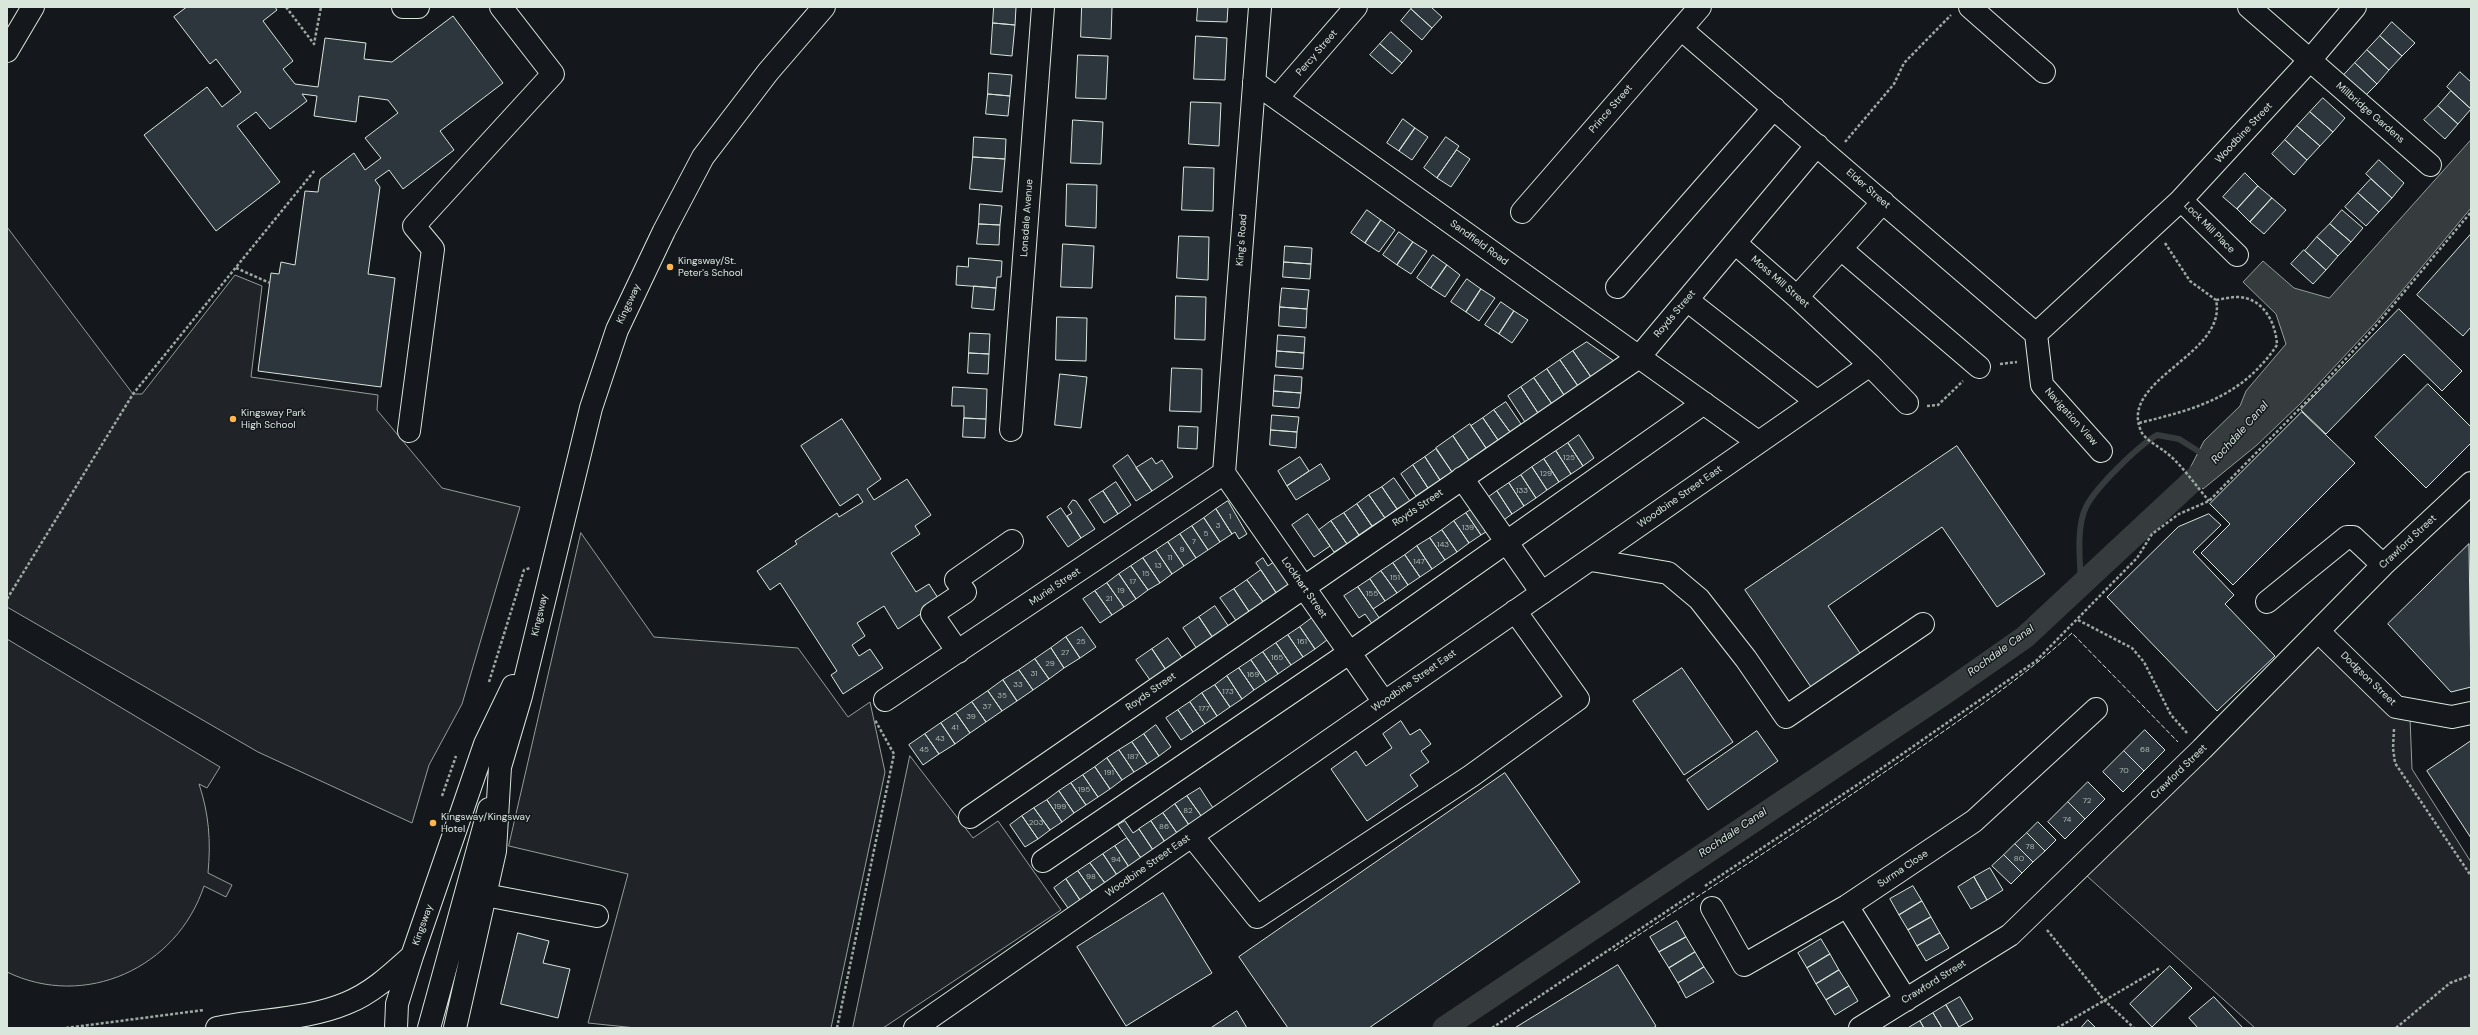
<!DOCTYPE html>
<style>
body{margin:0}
#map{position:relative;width:2478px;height:1035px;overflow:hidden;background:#14181c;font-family:"DM Sans",sans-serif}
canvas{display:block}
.frame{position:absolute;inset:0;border:8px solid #d8e6dc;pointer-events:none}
</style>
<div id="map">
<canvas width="2478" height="1035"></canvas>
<div class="frame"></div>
</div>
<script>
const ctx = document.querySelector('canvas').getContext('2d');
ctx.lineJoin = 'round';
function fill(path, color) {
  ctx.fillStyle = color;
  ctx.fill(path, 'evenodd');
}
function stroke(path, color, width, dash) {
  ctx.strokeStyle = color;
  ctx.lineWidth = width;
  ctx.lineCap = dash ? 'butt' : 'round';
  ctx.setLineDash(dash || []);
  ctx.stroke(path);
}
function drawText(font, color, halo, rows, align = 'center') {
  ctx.font = font + ' "DM Sans",sans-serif';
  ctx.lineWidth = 3;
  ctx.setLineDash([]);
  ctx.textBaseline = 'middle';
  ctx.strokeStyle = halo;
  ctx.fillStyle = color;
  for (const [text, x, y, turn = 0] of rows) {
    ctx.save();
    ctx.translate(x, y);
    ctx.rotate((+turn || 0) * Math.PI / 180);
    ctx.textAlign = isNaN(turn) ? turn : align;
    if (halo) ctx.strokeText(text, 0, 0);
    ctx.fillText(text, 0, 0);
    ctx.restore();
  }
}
const green = new Path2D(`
 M7 227 133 394H142L235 275 262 286 251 377 378 395 377 410 442 488 520 507 462 704 429 765 412 823 258 752 7 607Z
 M581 533 654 637 798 648 848 717 870 702 885 772 831 1028H636L588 1023 628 874 509 846Z
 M7 639 220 767 207 788 199 784C209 814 211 841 208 873L232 885 226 897 204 886C177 968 85 1010 7 972Z
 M2318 642 2410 718 2412 769 2471 862V1028H2255L2087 876Z
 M910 756 973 838 998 821 1061 910 883 1028H853Z`);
fill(green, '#202428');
stroke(green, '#939e99', 1);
const water = new Path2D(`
 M2471 140V208L2376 322 2300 404 2257 445 2203 489 2188 472 2204 441 2240 406 2246 391 2286 344 2276 314 2243 282 2263 261 2294 288 2329 298Z`);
fill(water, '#363b3e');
stroke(water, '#939e99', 1);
stroke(new Path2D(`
 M2081 583C2080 561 2076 527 2086 507 2096 487 2138 446 2157 435L2179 439 2206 456`), '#363b3e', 6);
stroke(new Path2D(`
 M1444 1028 1945 693 2025 637 2218 457`), '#363b3e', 23);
const building = new Path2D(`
 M187 7H275L277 10 263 21 293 61 283 69 295 84 318 87 325 38 366 43 364 59 392 62 453 16 503 83 440 131 454 150 403 189 389 170 375 180 380 187 368 274 395 278 381 387 258 371 271 273 279 274 281 262 295 265 305 191 318 192 320 179 354 153 365 170 381 158 365 138 398 113 388 100 359 96 356 122 314 116 317 96 302 94 307 101 270 129 256 112 237 126 280 182 216 231 144 135 207 87 222 107 241 92 216 59 210 64 174 17Z
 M994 7H1016L1015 25 993 23Z
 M1082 7H1112L1111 39 1081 37Z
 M1198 7H1228L1227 22 1197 21Z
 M1413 7H1431L1442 17 1432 28 1411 9Z
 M1411 9 1432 28 1422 40 1401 21Z
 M2392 22 2415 43 2402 56 2380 36Z
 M993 23 1015 25 1012 56 991 54Z
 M1391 32 1412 51 1402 63 1380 44Z
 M1196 36 1227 38 1225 80 1194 79Z
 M2380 36 2402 56 2389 70 2367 50Z
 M1380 44 1402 63 1392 74 1370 55Z
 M2367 50 2389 70 2377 84 2355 63Z
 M1078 55 1108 56 1106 99 1076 98Z
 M2355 63 2377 84 2364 97 2342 77Z
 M2460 72 2471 82V109L2447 87Z
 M989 73 1012 75 1010 96 988 94Z
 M2451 91 2471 109 2458 124 2438 106Z
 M988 94 1010 96 1008 116 986 114Z
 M2323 98 2345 118 2333 132 2310 112Z
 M1191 102 1221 103 1219 146 1189 144Z
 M2438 106 2458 124 2445 139 2424 120Z
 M2310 112 2333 132 2320 146 2297 126Z
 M1403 119 1415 128 1399 151 1387 143Z
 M1073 120 1103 122 1101 164 1071 163Z
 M2297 126 2320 146 2307 160 2285 140Z
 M1415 128 1428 137 1412 160 1399 151Z
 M974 137 1006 139 1005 159 973 157Z
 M1446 137 1459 146 1437 178 1424 168Z
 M2285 140 2307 160 2294 175 2272 154Z
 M1457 150 1470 159 1451 187 1437 178Z
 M973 157 1005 159 1002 192 970 189Z
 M2379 160 2404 183 2392 198 2366 174Z
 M1184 167 1214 168 1213 211 1182 210Z
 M2245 173 2258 186 2237 209 2223 197Z
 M2371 179 2392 198 2379 212 2358 193Z
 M1067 184 1097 185 1096 228 1066 226Z
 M2258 186 2272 198 2250 222 2237 209Z
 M2358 193 2379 212 2366 226 2345 207Z
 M2272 198 2286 210 2264 234 2250 222Z
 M980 204 1002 206 1000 225 979 224Z
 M1367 210 1381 220 1365 243 1351 233Z
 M2342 210 2363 228 2351 242 2330 224Z
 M1381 220 1395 230 1379 252 1365 243Z
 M979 224 1000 225 999 245 977 244Z
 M2330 224 2351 242 2338 256 2317 237Z
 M1399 232 1413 242 1397 265 1383 255Z
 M2471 234V327L2463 336 2417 295Z
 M1179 236 1209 237 1208 280 1177 278Z
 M2317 237 2338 256 2326 270 2305 251Z
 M1413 242 1427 251 1411 274 1397 265Z
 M1063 244 1094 246 1092 288 1061 287Z
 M1285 246 1312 248 1311 264 1284 262Z
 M2304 250 2326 270 2313 284 2291 264Z
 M1433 255 1447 265 1431 288 1417 278Z
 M969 258 1002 261 1001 277H997L996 288 956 285 957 266 968 267Z
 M1284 262 1311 264 1310 279 1283 277Z
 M1447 265 1460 275 1445 297 1431 288Z
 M1467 279 1481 289 1466 312 1451 302Z
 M974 286 996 288 994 310 972 308Z
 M1282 288 1309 290 1307 309 1280 307Z
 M1481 289 1495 298 1479 321 1466 312Z
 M1176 296 1206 297 1205 340 1175 339Z
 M1501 302 1514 311 1499 334 1485 325Z
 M1280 307 1307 309 1306 328 1279 326Z
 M2399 309 2462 371 2442 391 2404 354 2326 434 2301 410Z
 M1514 311 1528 320 1512 343 1499 334Z
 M1057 317 1087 318 1086 361 1056 360Z
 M970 333 990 334 989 354 969 353Z
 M1278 335 1305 337 1304 353 1277 351Z
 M1587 342 1614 361 1591 377 1573 351Z
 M1277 351 1304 353 1303 369 1276 367Z
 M1573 351 1591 377 1578 386 1560 360Z
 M969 353 989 354 988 374 968 373Z
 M1560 360 1578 386 1564 395 1547 369Z
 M1172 368 1202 369 1201 412 1170 411Z
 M1547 369 1564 395 1552 404 1534 378Z
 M1060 374 1087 377 1081 428 1055 425Z
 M1275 375 1302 377 1301 393 1274 391Z
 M1534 378 1552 404 1538 413 1521 387Z
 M2428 384 2471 427V443L2426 488 2375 437Z
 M953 387 987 389 986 419 964 418V406H952Z
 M1521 387 1538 413 1525 422 1508 396Z
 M1274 391 1301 393 1299 408 1273 406Z
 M1506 402 1521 424 1510 432 1494 410Z
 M1494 410 1510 432 1498 440 1483 418Z
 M2302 412 2355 463 2233 585 2201 553 2230 524 2210 504Z
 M1272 415 1299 417 1297 432 1271 430Z
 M964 418 986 419 985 438 963 437Z
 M1483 418 1498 440 1486 448 1471 426Z
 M842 419 881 479 867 489 874 500 907 479 931 515 915 526 920 534 891 553 916 592 929 584 938 598 928 609 898 629 884 606 857 623 865 636 852 645 859 656 870 649 883 668 843 694 831 675 837 671 780 583 770 590 757 571 797 544 795 541 837 513 839 517 863 502 858 494 840 506 801 446Z
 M1470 424 1486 448 1469 460 1453 436Z
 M1179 426 1198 427 1197 449 1178 448Z
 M1271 430 1297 432 1296 448 1270 445Z
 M1579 435 1594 458 1583 466 1568 443Z
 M1453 436 1469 460 1452 472 1436 448Z
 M1568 443 1583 466 1571 474 1556 451Z
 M1957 446 2045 574 1997 607 1942 527 1828 606 1862 656 1813 690 1745 590Z
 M1436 449 1452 472 1440 480 1425 457Z
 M1556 451 1571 474 1559 482 1544 459Z
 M1128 455 1152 491 1136 501 1113 466Z
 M1300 457 1309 471 1287 486 1278 471Z
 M1425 457 1440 480 1428 488 1413 465Z
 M1152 458 1156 464 1162 460 1173 477 1152 491 1136 468Z
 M1544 459 1559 482 1547 490 1532 467Z
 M1321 464 1330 479 1296 500 1287 486Z
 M1413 465 1428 488 1416 496 1401 474Z
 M1532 467 1547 490 1536 498 1521 475Z
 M1521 475 1536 498 1524 506 1509 483Z
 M1394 478 1410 501 1397 509 1382 487Z
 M1116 482 1131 505 1118 514 1103 491Z
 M1509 483 1524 506 1512 514 1497 491Z
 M1382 487 1397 509 1385 518 1369 495Z
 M1103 491 1118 514 1104 523 1089 500Z
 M1497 491 1512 514 1501 522 1486 499Z
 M1369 495 1385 518 1372 526 1357 504Z
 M1073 500 1076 501 1095 529 1081 538 1067 516 1072 513 1068 507Z
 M1228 501 1247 534 1239 539 1235 532 1232 534 1216 509Z
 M1357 504 1372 526 1359 535 1344 513Z
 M1478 505 1494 527 1481 535 1466 513Z
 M1061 508 1081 538 1068 547 1047 517Z
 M1216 509 1232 534 1220 542 1204 518Z
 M1344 513 1359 535 1347 544 1331 521Z
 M1466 513 1481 535 1469 543 1454 521Z
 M1308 514 1330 546 1314 557 1292 525Z
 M2209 514 2221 525 2193 552 2234 595 2225 604 2275 656 2217 711 2107 597 2178 527Z
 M1204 518 1220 542 1208 550 1192 526Z
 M1331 521 1347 544 1334 552 1319 530Z
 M1454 521 1469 543 1457 552 1442 530Z
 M1192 526 1208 550 1196 558 1180 534Z
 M1442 530 1457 552 1445 560 1430 538Z
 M1180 534 1196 558 1184 566 1168 542Z
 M1430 538 1445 560 1432 569 1417 546Z
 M1168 542 1184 566 1172 574 1156 550Z
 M2469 544 2471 687 2451 692 2388 624Z
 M1417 546 1432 569 1420 577 1405 555Z
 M1156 550 1172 574 1160 583 1143 558Z
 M1405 555 1420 577 1408 585 1393 563Z
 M1143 558 1160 583 1148 590 1131 566Z
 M1263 558 1268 566 1275 561 1291 584 1277 594 1256 563Z
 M1393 563 1408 585 1397 593 1381 571Z
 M1131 566 1148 590 1136 599 1119 574Z
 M1261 570 1277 594 1264 603 1247 580Z
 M1381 571 1397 593 1385 601 1370 579Z
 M1119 574 1136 599 1124 607 1107 583Z
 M1370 579 1385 601 1373 609 1358 587Z
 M1247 580 1264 603 1250 613 1234 589Z
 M1107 583 1124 607 1112 615 1095 591Z
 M1358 587 1380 619 1373 625 1365 614 1359 618 1344 596Z
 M1234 589 1250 613 1237 622 1220 598Z
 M1095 591 1112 615 1100 623 1083 599Z
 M1215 606 1229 627 1213 638 1199 617Z
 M1199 617 1213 638 1197 649 1183 628Z
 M1312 618 1327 640 1315 649 1300 627Z
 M1082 627 1096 647 1080 658 1066 637Z
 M1300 627 1315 649 1303 657 1288 635Z
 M1288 635 1303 657 1291 665 1276 643Z
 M1066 637 1080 658 1064 668 1051 648Z
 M1168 638 1183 659 1166 670 1152 649Z
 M1276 643 1291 665 1278 674 1263 652Z
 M1051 648 1064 668 1049 679 1035 659Z
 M1152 649 1166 670 1150 680 1136 660Z
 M1263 652 1278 674 1266 682 1251 660Z
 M1035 659 1049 679 1033 690 1019 670Z
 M1251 660 1266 682 1254 690 1239 668Z
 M1239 668 1254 690 1242 699 1227 676Z
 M1682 668 1733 742 1684 775 1633 701Z
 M1019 670 1033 690 1017 701 1003 680Z
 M1227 676 1242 699 1230 707 1215 685Z
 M1003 680 1017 701 1002 711 988 691Z
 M1215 685 1230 707 1217 716 1202 693Z
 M988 691 1002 711 986 722 972 702Z
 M1202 693 1217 716 1205 724 1190 702Z
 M972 702 986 722 970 733 956 713Z
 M1190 702 1205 724 1193 732 1178 710Z
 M1178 710 1193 732 1181 740 1166 718Z
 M956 713 970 733 955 744 941 723Z
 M1401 721 1410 735 1420 729 1431 744 1421 751 1429 762 1410 775 1418 786 1367 821 1331 769 1356 751 1366 766 1392 748 1383 734Z
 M941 723 955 744 939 754 925 734Z
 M1156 725 1171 747 1159 756 1144 734Z
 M2145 730 2165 750 2144 771 2124 751Z
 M1757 731 1778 761 1708 810 1687 780Z
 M925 734 939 754 923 765 909 745Z
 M1144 734 1159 756 1147 764 1132 742Z
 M2471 741V838L2427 771Z
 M1132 742 1147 764 1134 772 1119 750Z
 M1119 750 1134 772 1122 780 1107 758Z
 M2124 751 2144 771 2123 792 2103 772Z
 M1107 758 1122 780 1110 789 1095 767Z
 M1095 767 1110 789 1098 797 1083 775Z
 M1505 773 1580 882 1369 1028H1288L1239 957Z
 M1083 775 1098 797 1086 805 1071 783Z
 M2088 782 2105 799 2085 819 2068 802Z
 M1071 783 1086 805 1074 813 1059 791Z
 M1200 788 1213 808 1202 817 1187 796Z
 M1059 791 1074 813 1062 822 1047 800Z
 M1187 796 1202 817 1189 825 1175 804Z
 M1047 800 1062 822 1050 830 1034 808Z
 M2068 802 2085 819 2065 839 2048 822Z
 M1175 804 1189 825 1177 833 1163 813Z
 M1034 808 1050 830 1038 839 1022 816Z
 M1163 813 1177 833 1165 842 1151 821Z
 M1022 816 1038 839 1025 847 1010 825Z
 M1125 821 1133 833 1139 829 1153 850 1141 858 1118 825Z
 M1151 821 1165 842 1153 850 1139 829Z
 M2038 822 2056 840 2045 851 2027 833Z
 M2027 833 2045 851 2033 862 2015 844Z
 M1127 838 1141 858 1129 867 1115 846Z
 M2015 844 2033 862 2022 873 2004 855Z
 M1115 846 1129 867 1117 875 1103 854Z
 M1103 854 1117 875 1105 883 1090 863Z
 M2004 855 2022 873 2011 884 1992 866Z
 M1090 863 1105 883 1092 891 1078 871Z
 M1990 868 2003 890 1987 900 1974 877Z
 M1078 871 1092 891 1080 900 1066 879Z
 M1974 877 1987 900 1971 909 1958 887Z
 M1066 879 1080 900 1068 908 1054 888Z
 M1913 886 1922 901 1899 915 1890 899Z
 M1163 893 1212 973 1126 1026 1077 947Z
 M1922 901 1931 917 1908 930 1899 915Z
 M1931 917 1940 933 1917 946 1908 930Z
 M1677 921 1686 937 1659 952 1650 937Z
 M518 933 549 941 543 963 570 969 558 1018 501 1004Z
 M1940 933 1949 948 1926 961 1917 946Z
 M1686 937 1695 952 1669 968 1659 952Z
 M1821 939 1830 954 1807 968 1798 953Z
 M1695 952 1704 967 1678 983 1669 968Z
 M1830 954 1839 970 1816 984 1807 968Z
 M1618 965 1656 1026 1653 1028H1515Z
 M2170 966 2192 988 2152 1027 2130 1004Z
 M1704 967 1714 982 1686 998 1678 983Z
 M1839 970 1849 986 1826 1000 1816 984Z
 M1849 986 1858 1001 1835 1015 1826 1000Z
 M1960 997 1973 1019 1959 1027 1946 1005Z
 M2214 997 2243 1028H2198L2189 1018Z
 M1946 1005 1959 1027 1958 1028H1942L1933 1013Z
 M1237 1011 1247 1028H1211Z
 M1933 1013 1942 1028H1924L1920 1021Z
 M2088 1020 2096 1028H2081Z
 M1920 1021 1924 1028H1908Z`);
fill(building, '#2c363c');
stroke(building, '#d8e6dc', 1);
const minor = new Path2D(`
 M403 7H418
 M1970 7 2044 72
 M2249 7 2430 165
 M1681 29 2036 334 2042 385 2101 451
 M7 51 33 7
 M1254 82 1758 442
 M1277 98 1356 7
 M2181 200 2237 255
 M1522 212 1700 7
 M1735 243 1797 297 1870 365
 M1841 249 1979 367
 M1617 287 1774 108
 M1797 297 1883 202
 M1687 300 1816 401
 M2036 334 2181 200 2310 60 2355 7
 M1011 430 1043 7
 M409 431 433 249 414 226 553 74 501 7
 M1224 473 1260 7
 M1224 473 1384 702
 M1462 478 1542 593
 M1591 560 1668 573 1699 599 1746 659 1786 717 1923 624
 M2267 602 2347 537H2353L2383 565
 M2319 632 2396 707 2452 717 2471 713
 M958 652 932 614 965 592 956 580 1012 541
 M885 700 1224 473
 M970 817 1639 357 1817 145
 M1192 836 1257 917 1471 776 1578 699 1515 611
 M1043 861 1349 653 1704 403
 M485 895 597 916
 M1847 906 1906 1000
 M1712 908 1744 965 1847 906 1974 821 2096 709
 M915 1028 1870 365 1907 403
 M1860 1028 2010 935 2202 749 2383 565 2471 483`);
const highway = new Path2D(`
 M217 1028C260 1019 307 1020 347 1003 372 993 392 974 412 956
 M396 1028 397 1004 412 956 485 744 513 686
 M429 1028 489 809
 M455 1028 495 851 500 767 521 696 591 408 617 330 664 231 703 157 768 72 824 7`);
stroke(minor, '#d8e6dc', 24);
stroke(highway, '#d8e6dc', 24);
stroke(new Path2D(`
 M286 7 314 44 321 7
 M1845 142 1894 84 1904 63 1951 15
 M2165 243 2190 281 2216 300C2228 355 2118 379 2141 431 2144 439 2158 446 2164 451 2180 462 2196 486 2209 501
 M236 268 270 283
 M2000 364 2017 362
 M1927 406 1938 405 1963 381
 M2139 423C2196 409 2242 397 2277 345 2276 323 2263 297 2237 297 2230 297 2223 299 2216 300
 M7 599 133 394 315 170
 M2078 620 2132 648 2144 662 2171 715 2187 733
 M489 682 524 570 530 568
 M2394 729 2393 748 2395 763 2471 876
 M442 796 456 756
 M1705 886 1872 775 2036 661 2137 558 2152 534 2179 514 2209 501 2312 396 2374 328 2471 212
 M2047 930 2104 1000 2134 1028
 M66 1028 204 1010
 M837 1028 894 754 875 720
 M1492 1028 1694 893
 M2057 1028 2160 968
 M2396 1028 2450 983 2471 975`), '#9da8a2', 2.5, [3, 2]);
stroke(minor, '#14181c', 22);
stroke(highway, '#14181c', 22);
stroke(new Path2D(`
 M1614 951C1712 887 1811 823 1908 756 1964 717 2021 679 2072 633L2178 742`), '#d8e6dc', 1, [5, 2]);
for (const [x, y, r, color] of [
 [670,267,4,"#ffb74d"],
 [233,419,4,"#ffb74d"],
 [433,823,4,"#ffb74d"]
]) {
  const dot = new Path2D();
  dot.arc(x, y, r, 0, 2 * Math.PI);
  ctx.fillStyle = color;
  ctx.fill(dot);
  stroke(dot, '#14181c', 1.5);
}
drawText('8px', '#adbab4', null, [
 ["125",1569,458],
 ["129",1546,474],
 ["133",1522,491],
 ["1",1230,517],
 ["3",1218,526],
 ["139",1468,528],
 ["5",1206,534],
 ["7",1194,542],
 ["143",1443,545],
 ["9",1182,550],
 ["11",1170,558],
 ["147",1419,562],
 ["13",1158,566],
 ["15",1146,574],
 ["151",1395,578],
 ["17",1133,582],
 ["19",1121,591],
 ["155",1372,594],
 ["21",1109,599],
 ["25",1081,642],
 ["161",1302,642],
 ["27",1065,653],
 ["165",1277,658],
 ["29",1050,664],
 ["31",1034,674],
 ["169",1253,675],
 ["33",1018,685],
 ["173",1228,692],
 ["35",1002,696],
 ["37",987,707],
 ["177",1204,709],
 ["39",971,717],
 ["41",955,728],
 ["43",940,739],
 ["45",924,750],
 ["68",2145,750],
 ["187",1133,757],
 ["70",2124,771],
 ["191",1109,773],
 ["195",1084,790],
 ["72",2087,801],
 ["199",1060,807],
 ["82",1188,811],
 ["74",2067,820],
 ["203",1036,823],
 ["86",1164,827],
 ["78",2030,847],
 ["80",2019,859],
 ["94",1116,860],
 ["98",1091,877]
]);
drawText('10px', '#d8e6dc', '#14181c', [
 ["Percy Street",1317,53,-49],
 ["Prince Street",1611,109,-49],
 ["Millbridge Gardens",2370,113,41],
 ["Woodbine Street",2244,133,-47],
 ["Elder Street",1868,189,41],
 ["Lonsdale Avenue",1027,218,-86],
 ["Lock Mill Place",2209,228,45],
 ["King's Road",1242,240,-86],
 ["Sandfield Road",1479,243,36],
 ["Moss Mill Street",1780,282,41],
 ["Kingsway",629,304,-65],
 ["Royds Street",1675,314,-50],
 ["Navigation View",2071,417,48],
 ["Woodbine Street East",1680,497,-35],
 ["Royds Street",1418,508,-34],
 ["Crawford Street",2408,542,-43],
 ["Muriel Street",1055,587,-34],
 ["Lockhart Street",1304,588,55],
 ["Kingsway",540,615,-77],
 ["Dodgson Street",2368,679,44],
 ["Woodbine Street East",1414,681,-35],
 ["Royds Street",1151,692,-35],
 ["Crawford Street",2179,772,-44],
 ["Woodbine Street East",1148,866,-35],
 ["Surma Close",1903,869,-34],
 ["Kingsway",423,925,-70],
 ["Crawford Street",1934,982,-32]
]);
drawText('10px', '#d8e6dc', '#14181c', [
 ["Kingsway/St.",678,261],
 ["Peter's School",678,273],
 ["Kingsway Park",241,413],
 ["High School",241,425],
 ["Kingsway/Kingsway",441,817],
 ["Hotel",441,829]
], 'left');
drawText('italic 11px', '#d8e6dc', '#14181c', [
 ["Rochdale Canal",2240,433,-48],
 ["Rochdale Canal",2001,651,-36],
 ["Rochdale Canal",1733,833,-34]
]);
</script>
